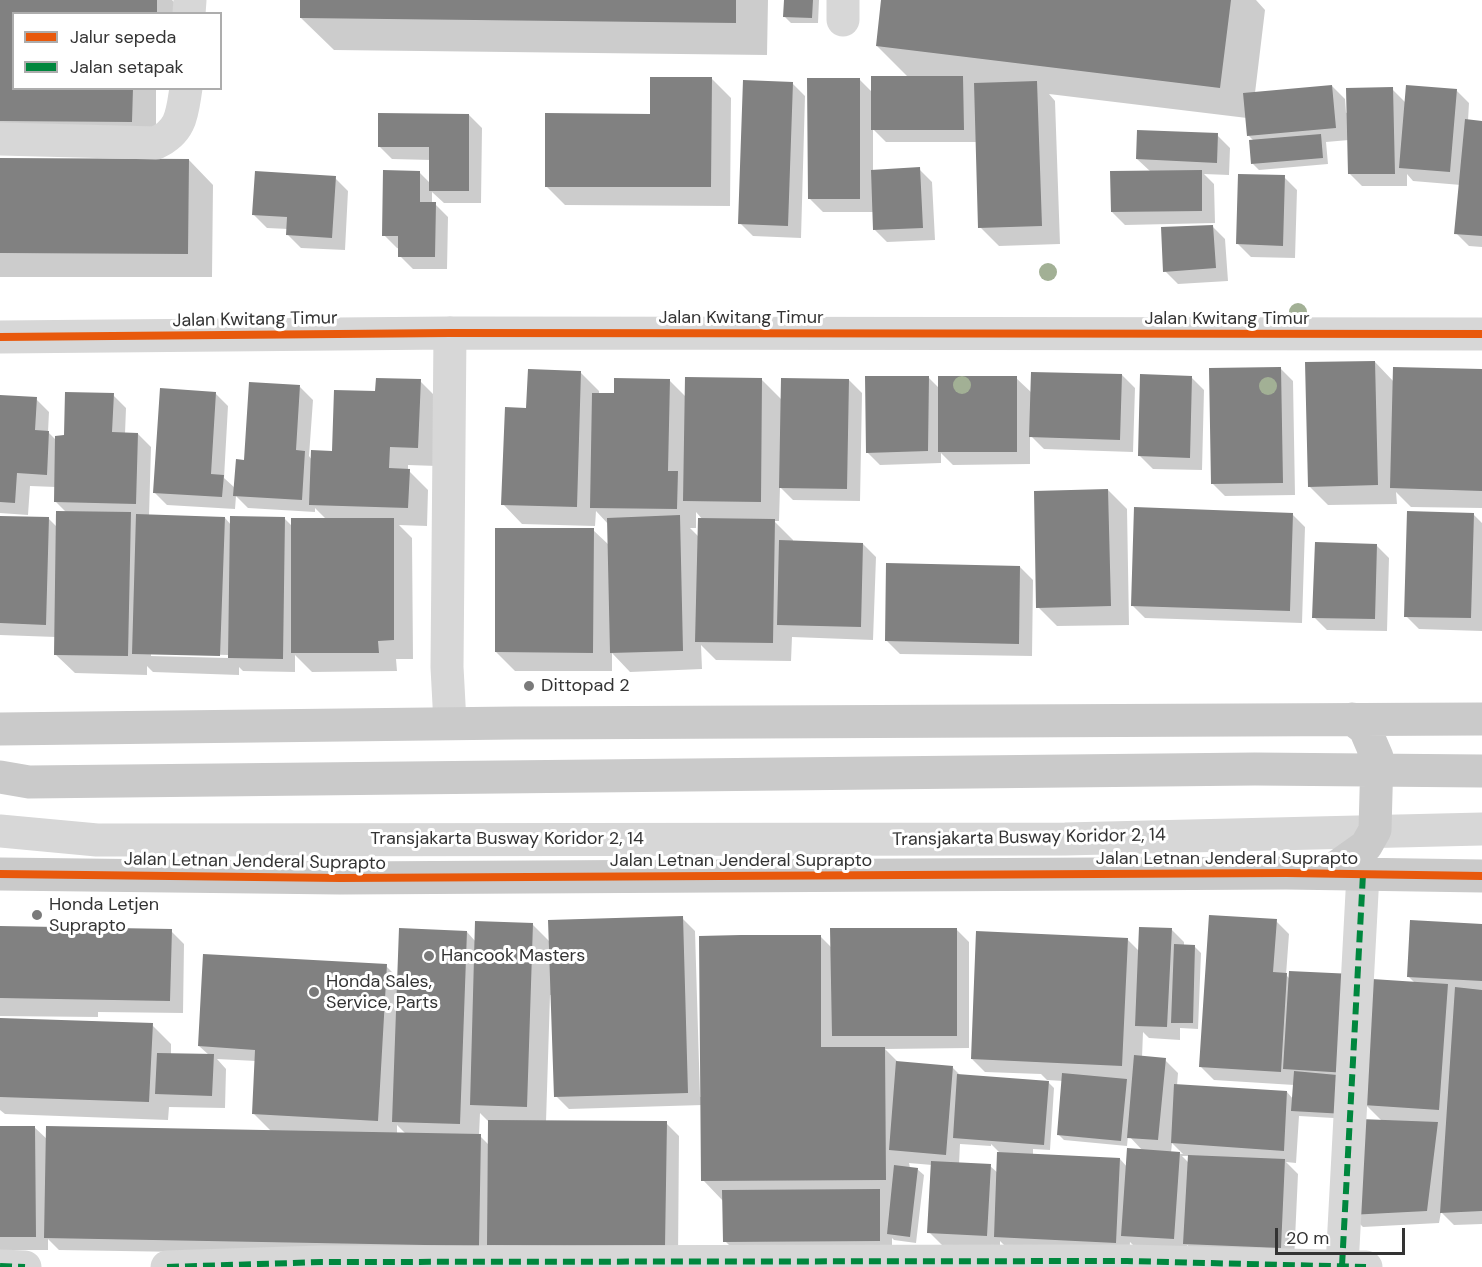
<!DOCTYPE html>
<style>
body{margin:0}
#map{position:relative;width:1482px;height:1267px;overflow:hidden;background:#fff;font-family:"DM Sans",sans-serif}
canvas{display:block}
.legend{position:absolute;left:12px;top:12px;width:210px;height:78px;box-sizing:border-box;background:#fff;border:2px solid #adadad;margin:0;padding:8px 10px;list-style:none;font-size:18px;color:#333}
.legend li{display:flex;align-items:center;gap:12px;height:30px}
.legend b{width:30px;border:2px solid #adadad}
.scale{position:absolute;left:1275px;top:1228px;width:130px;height:27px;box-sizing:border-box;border:3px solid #333;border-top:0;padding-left:8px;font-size:18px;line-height:21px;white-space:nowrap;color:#333;-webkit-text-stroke:4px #fff;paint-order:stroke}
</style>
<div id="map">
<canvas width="1482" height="1267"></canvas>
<ul class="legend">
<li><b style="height:8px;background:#e8590c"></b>Jalur sepeda</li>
<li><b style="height:8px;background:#00873e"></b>Jalan setapak</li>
</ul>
<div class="scale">20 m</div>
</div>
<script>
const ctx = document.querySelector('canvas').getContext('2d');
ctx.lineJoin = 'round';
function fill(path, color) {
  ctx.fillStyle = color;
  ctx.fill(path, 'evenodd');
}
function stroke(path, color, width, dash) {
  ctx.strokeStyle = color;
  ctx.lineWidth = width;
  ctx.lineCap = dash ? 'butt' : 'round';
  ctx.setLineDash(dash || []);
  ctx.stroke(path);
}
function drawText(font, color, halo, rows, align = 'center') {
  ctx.font = font + ' "DM Sans",sans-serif';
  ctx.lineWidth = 6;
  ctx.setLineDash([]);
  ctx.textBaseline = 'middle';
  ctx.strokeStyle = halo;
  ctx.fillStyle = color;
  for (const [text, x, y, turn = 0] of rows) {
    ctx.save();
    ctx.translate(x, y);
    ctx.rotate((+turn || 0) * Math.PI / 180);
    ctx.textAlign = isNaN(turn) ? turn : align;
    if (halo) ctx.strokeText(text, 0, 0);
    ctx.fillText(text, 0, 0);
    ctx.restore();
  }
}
fill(new Path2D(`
 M0 0H172L181 9V14H14V88H156V146L0 144Z
 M302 0H768L767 55 334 50 301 18Z
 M785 0H819L818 23H791L785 17Z
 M883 0H1256L1265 10 1255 93 1332 86 1345 99 1346 113 1392 89 1406 103 1456 90 1469 103 1468 121 1482 122V247L1469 246 1456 233 1461 185 1413 181 1407 174V186H1362L1349 173V140L1326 142 1328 164 1259 170 1253 164 1254 141 1248 135 1247 118 1049 94 1055 101 1060 244 999 246 980 227 977 142H886L873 129V171L919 169 932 182 935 240 887 242 874 229V212H823L810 199 860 80 873 93 909 78 877 46Z
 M712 79 731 98 730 206 565 205 546 186 651 115Z
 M792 83 805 96 801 238 753 236 740 223Z
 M469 115 482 128 481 203H444L432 192V204H435L448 217 447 269H413L400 256V249L397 248 384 235 419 172 431 184V160L392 159 379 146Z
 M1217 135 1230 148 1229 175 1204 174 1214 184 1215 223 1125 225 1112 212 1151 172 1137 159Z
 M0 159 189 160 213 185 212 277H0Z
 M1284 177 1297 190 1295 258 1251 257 1238 244Z
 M335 178 348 191 345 250 301 248 288 235V229L267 228 254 215Z
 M1212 226 1225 239 1228 281 1178 284 1165 271Z
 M1375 362 1394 382 1482 371V508L1411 507 1396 492 1397 504 1328 505 1309 486Z
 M1280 368 1293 381 1295 495 1225 496 1212 483Z
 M580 372 599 391V395H615L669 380 686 397 762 380 782 400 849 380 862 393 860 501 793 500 780 487 779 521H774L793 540V542L863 544 876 557 873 640 792 637 791 661 716 660 701 645 702 669 630 672 612 653V671H515L496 652 593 530 609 545V525L596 511 595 526 522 524 503 504 528 409ZM696 512 703 520 699 537 690 528H696Z
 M1122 375 1135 388 1133 452 1044 449 1030 435V464L953 465 941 453V463L880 465 867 452 929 378 940 389 1016 378 1032 393Z
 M1191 377 1204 390 1202 470 1153 469 1140 456Z
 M420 381 439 400 437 466 408 465V470L428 490 427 526 399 525 412 538 413 659H396L397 671 312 672 295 655V672L243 671 239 667V675L153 672 147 666V675L75 673 55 654 56 637 0 635V517L48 518 57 527 66 512 55 501 56 487 30 486 28 515 0 513V397L36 399 49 412 48 432 57 441 66 437 113 395 126 408 125 434H138L151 447 149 516 225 518 232 526 284 518 293 527 326 519 315 508V512L248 508 236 496 235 509 167 505 154 492 215 393 228 406 224 478 235 488 246 461 300 387 313 400 309 456 312 460 333 453 377 393ZM151 653 228 655V658L151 656Z
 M1108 490 1127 509 1129 625 1057 626 1038 607Z
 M1292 514 1305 527 1302 623 1145 618 1132 605Z
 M1473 514 1482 523V631L1419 629 1406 616Z
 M1376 545 1389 558 1387 631 1327 630 1314 617Z
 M1020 567 1033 580 1032 656 900 654 887 641Z
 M682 918 695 931 700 1097H703L821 937 832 948 956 929 969 942V1048L885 1049 899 1063 952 1067 961 1076 1048 1082 1054 1088 1050 1150 1033 1149V1155L1120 1159 1128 1168 1143 1151 1128 1135 1127 1146 1064 1140 1058 1134 1063 1081 1047 1080 1041 1074 985 1072 972 1059 1127 939 1140 952 1171 929 1184 942V946L1195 947 1201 953 1198 1029 1180 1028V1040L1149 1038 1143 1032 1142 1058 1165 1060 1178 1073 1177 1086 1287 1092 1293 1099 1294 1085 1214 1080 1201 1067 1276 921 1289 934 1286 975 1290 979 1353 976 1351 1119 1299 1116 1296 1163 1286 1162 1298 1174 1294 1261 1198 1256 1187 1245 1186 1252 1136 1248 1130 1242 1129 1256 1008 1249 1000 1241V1248L942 1245 929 1232 932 1165 909 1163 910 1168 917 1169 924 1175 916 1243 894 1240 892 1238V1253L738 1254 725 1241 724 1202 703 1180V1105L569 1109 556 1096 552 995H550L546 1122 666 1123 679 1136 678 1260 59 1250 48 1239V1250H0V1127H34L48 1140 272 1132 253 1113 256 1061 217 1059 226 1069 225 1108 169 1107 168 1120 5 1114 0 1110V1019L152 1025 171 1044V1055H209L199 1046 386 966 398 978 467 932 476 942 532 924 551 943ZM480 1113 490 1123 489 1145 479 1135ZM397 1125 406 1134H397ZM1172 1143 1183 1154 1171 1153ZM960 1144 991 1146V1144L999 1152 998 1173 990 1166 959 1164ZM1182 1156H1189V1163Z
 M1482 925V1224L1454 1225 1441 1212 1439 1223 1363 1227 1350 1214 1382 1121 1365 1104 1415 983 1408 976Z
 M0 928 171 931 184 944 183 1013 98 1012V1017L0 1016Z`), '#0003');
fill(new Path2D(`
 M0 0H157V14H14V88H133L132 122 0 121Z
 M300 0H736V23L300 18Z
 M784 0H813L812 18 783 17Z
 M881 0H1231L1220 88 876 46Z
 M871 76H963L964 130H871Z
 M650 77H712L711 187H545V113L650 114Z
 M807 78H860V199H808Z
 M743 80 793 82 788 226 738 224Z
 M1037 81 1042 226 978 228 974 83Z
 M1332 85 1336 128 1247 136 1243 93Z
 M1406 85 1457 89 1450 172 1399 168Z
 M1393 87 1395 174H1348L1346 88Z
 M378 113 469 114V191H429V147H378Z
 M1465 119 1482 121V236L1454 234Z
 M1137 130 1218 133 1217 163 1136 159Z
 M1321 134 1323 158 1251 164 1249 140Z
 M0 158 189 159 188 254 0 253Z
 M920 167 923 228 873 230 871 170Z
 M383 170 420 171V202H436L435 257H398V236H382Z
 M1202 170V211L1111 212 1110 171Z
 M255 171 336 176 332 238 286 235 287 217 252 215Z
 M1238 174 1285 175 1283 246 1236 244Z
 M1213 225 1216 268 1163 272 1161 227Z
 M1375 361 1378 485 1308 487 1305 362Z
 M1281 367 1283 483 1211 484 1209 368Z
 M1393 367 1482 369V491L1390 488Z
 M528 369 581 371 577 507 501 505 505 407 526 408Z
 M1031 372 1122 374 1120 440 1029 437Z
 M1140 374 1192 376 1190 458 1138 456Z
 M865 376H929L928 451 866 453Z
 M938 376H1017V452H938Z
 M685 377 762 378 761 502 683 501Z
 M376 378 421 379 418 448 390 447 389 468 410 469 408 508 309 505 311 450 332 451 334 390 375 391Z
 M614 378 670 379 668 471H678L677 509 590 508 592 393H614Z
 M781 378 849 379 847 489 779 488Z
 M249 382 300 385 296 450 305 451 302 500 233 496 236 459 244 460Z
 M160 388 216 392 211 474 224 475 222 497 153 493Z
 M65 392 114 393 112 432 138 433 136 504 54 502 55 436 64 435Z
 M0 395 37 397 35 430 49 431 47 475 17 473 15 503 0 502Z
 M1108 489 1111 606 1036 608 1034 491Z
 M1134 507 1293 513 1290 611 1131 606Z
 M56 511 131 512 128 656 54 655Z
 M1407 511 1474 513 1471 618 1404 617Z
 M136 514 225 517 220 656 132 654Z
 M680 515 683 651 610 653 607 518Z
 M0 516 49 517 46 625 0 623Z
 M230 516 285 517 283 659 228 658Z
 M291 518H394V640L378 641 379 653H291Z
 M698 518 775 519 773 643 695 642Z
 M495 528H594L593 653 495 652Z
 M779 540 863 543 861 627 777 625Z
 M1315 542 1377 544 1375 619 1312 618Z
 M886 563 1020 566 1019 644 885 641Z
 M1209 915 1277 919 1273 972 1287 973 1281 1072 1199 1067Z
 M683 916 688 1093 554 1097 548 920Z
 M1410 920 1482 924V981L1407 977Z
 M475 921 533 923 527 1107 470 1105Z
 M0 926 172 929 170 1001 0 998Z
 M1139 927 1172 928 1167 1027 1135 1026Z
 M399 928 467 931 460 1124 392 1122Z
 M830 928H957V1036H832Z
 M976 931 1128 938 1122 1066 971 1059Z
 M741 935H821V1047H885L886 1180 701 1181 699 936Z
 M1174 944 1195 945 1193 1023H1171Z
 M203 954 387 964 378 1121 252 1114 255 1050 198 1046Z
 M1289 971 1353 974 1347 1073 1283 1069Z
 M1372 979 1448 984 1439 1110 1363 1105Z
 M1455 987 1482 990V1211L1440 1213Z
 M0 1018 153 1023 149 1102 0 1097Z
 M157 1053 214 1054 212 1096 155 1094Z
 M1134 1055 1166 1058 1158 1140 1127 1138Z
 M896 1061 953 1066 946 1155 889 1150Z
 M1294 1071 1348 1076 1345 1114 1291 1111Z
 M1062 1073 1127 1079 1121 1141 1057 1135Z
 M957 1074 1049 1081 1044 1145 953 1138Z
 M1174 1084 1287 1091 1284 1151 1171 1143Z
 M1359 1119 1438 1122 1427 1211 1349 1215Z
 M488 1120 667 1121 665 1247 487 1245Z
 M0 1126H35L36 1237H0Z
 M46 1126 481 1134 479 1246 44 1238Z
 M1127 1148 1180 1152 1174 1239 1121 1236Z
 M997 1152 1120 1158 1116 1243 994 1237Z
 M1188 1155 1285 1159 1281 1248 1183 1244Z
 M931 1161 991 1164 987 1236 927 1233Z
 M894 1165 918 1168 910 1237 887 1234Z
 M880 1189V1241L723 1242 722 1190Z`), '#818181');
stroke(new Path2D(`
 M843 0V20
 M189 14 190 0
 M0 139 156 143C182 131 182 113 186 88
 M0 337 450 333 1482 334
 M450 723 447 667 450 333
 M0 831 97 840 1065 839 1482 829
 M0 1266 25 1267
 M1342 1266 1363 874
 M167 1267 322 1262 1127 1261 1366 1267`), '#d7d7d7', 33);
stroke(new Path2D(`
 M0 729 515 723 1482 719
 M0 777 29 782 1255 769 1482 771
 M1328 873 1366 846 1375 830 1377 757 1365 729 1352 719
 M0 874 340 878 1286 873 1482 876`), '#cacaca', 33);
stroke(new Path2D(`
 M0 1266 25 1267
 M1342 1266 1363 874
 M167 1267 322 1262 1127 1261 1366 1267`), '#00873e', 6, [12, 6]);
stroke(new Path2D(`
 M0 337 450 333 1482 334
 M0 874 340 878 1286 873 1482 876`), '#e8590c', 8);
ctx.fillStyle = '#a2b095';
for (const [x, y] of [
 [1048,272],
 [1298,312],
 [962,385],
 [1268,386]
]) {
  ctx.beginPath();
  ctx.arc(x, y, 9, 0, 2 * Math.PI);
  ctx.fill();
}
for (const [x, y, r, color] of [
 [529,686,6,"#7a7a7a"],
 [37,915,6,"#7a7a7a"],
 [429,956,6,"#7a7a7a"],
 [314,992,6,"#7a7a7a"]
]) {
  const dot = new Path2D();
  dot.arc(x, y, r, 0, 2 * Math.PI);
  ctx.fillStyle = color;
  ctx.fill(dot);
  stroke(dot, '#fff', 2);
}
drawText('18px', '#333', '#fff', [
 ["Jalan Kwitang Timur",741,318],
 ["Jalan Kwitang Timur",1227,319],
 ["Jalan Kwitang Timur",255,320,-1],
 ["Transjakarta Busway Koridor 2, 14",1029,838,-1],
 ["Transjakarta Busway Koridor 2, 14",507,839],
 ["Jalan Letnan Jenderal Suprapto",1227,859],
 ["Jalan Letnan Jenderal Suprapto",741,861],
 ["Jalan Letnan Jenderal Suprapto",255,862,1]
]);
drawText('18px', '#333', '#fff', [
 ["Dittopad 2",541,686],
 ["Honda Letjen",49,905],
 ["Suprapto",49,926],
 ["Hancook Masters",441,956],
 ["Honda Sales,",326,982],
 ["Service, Parts",326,1003]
], 'left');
</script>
